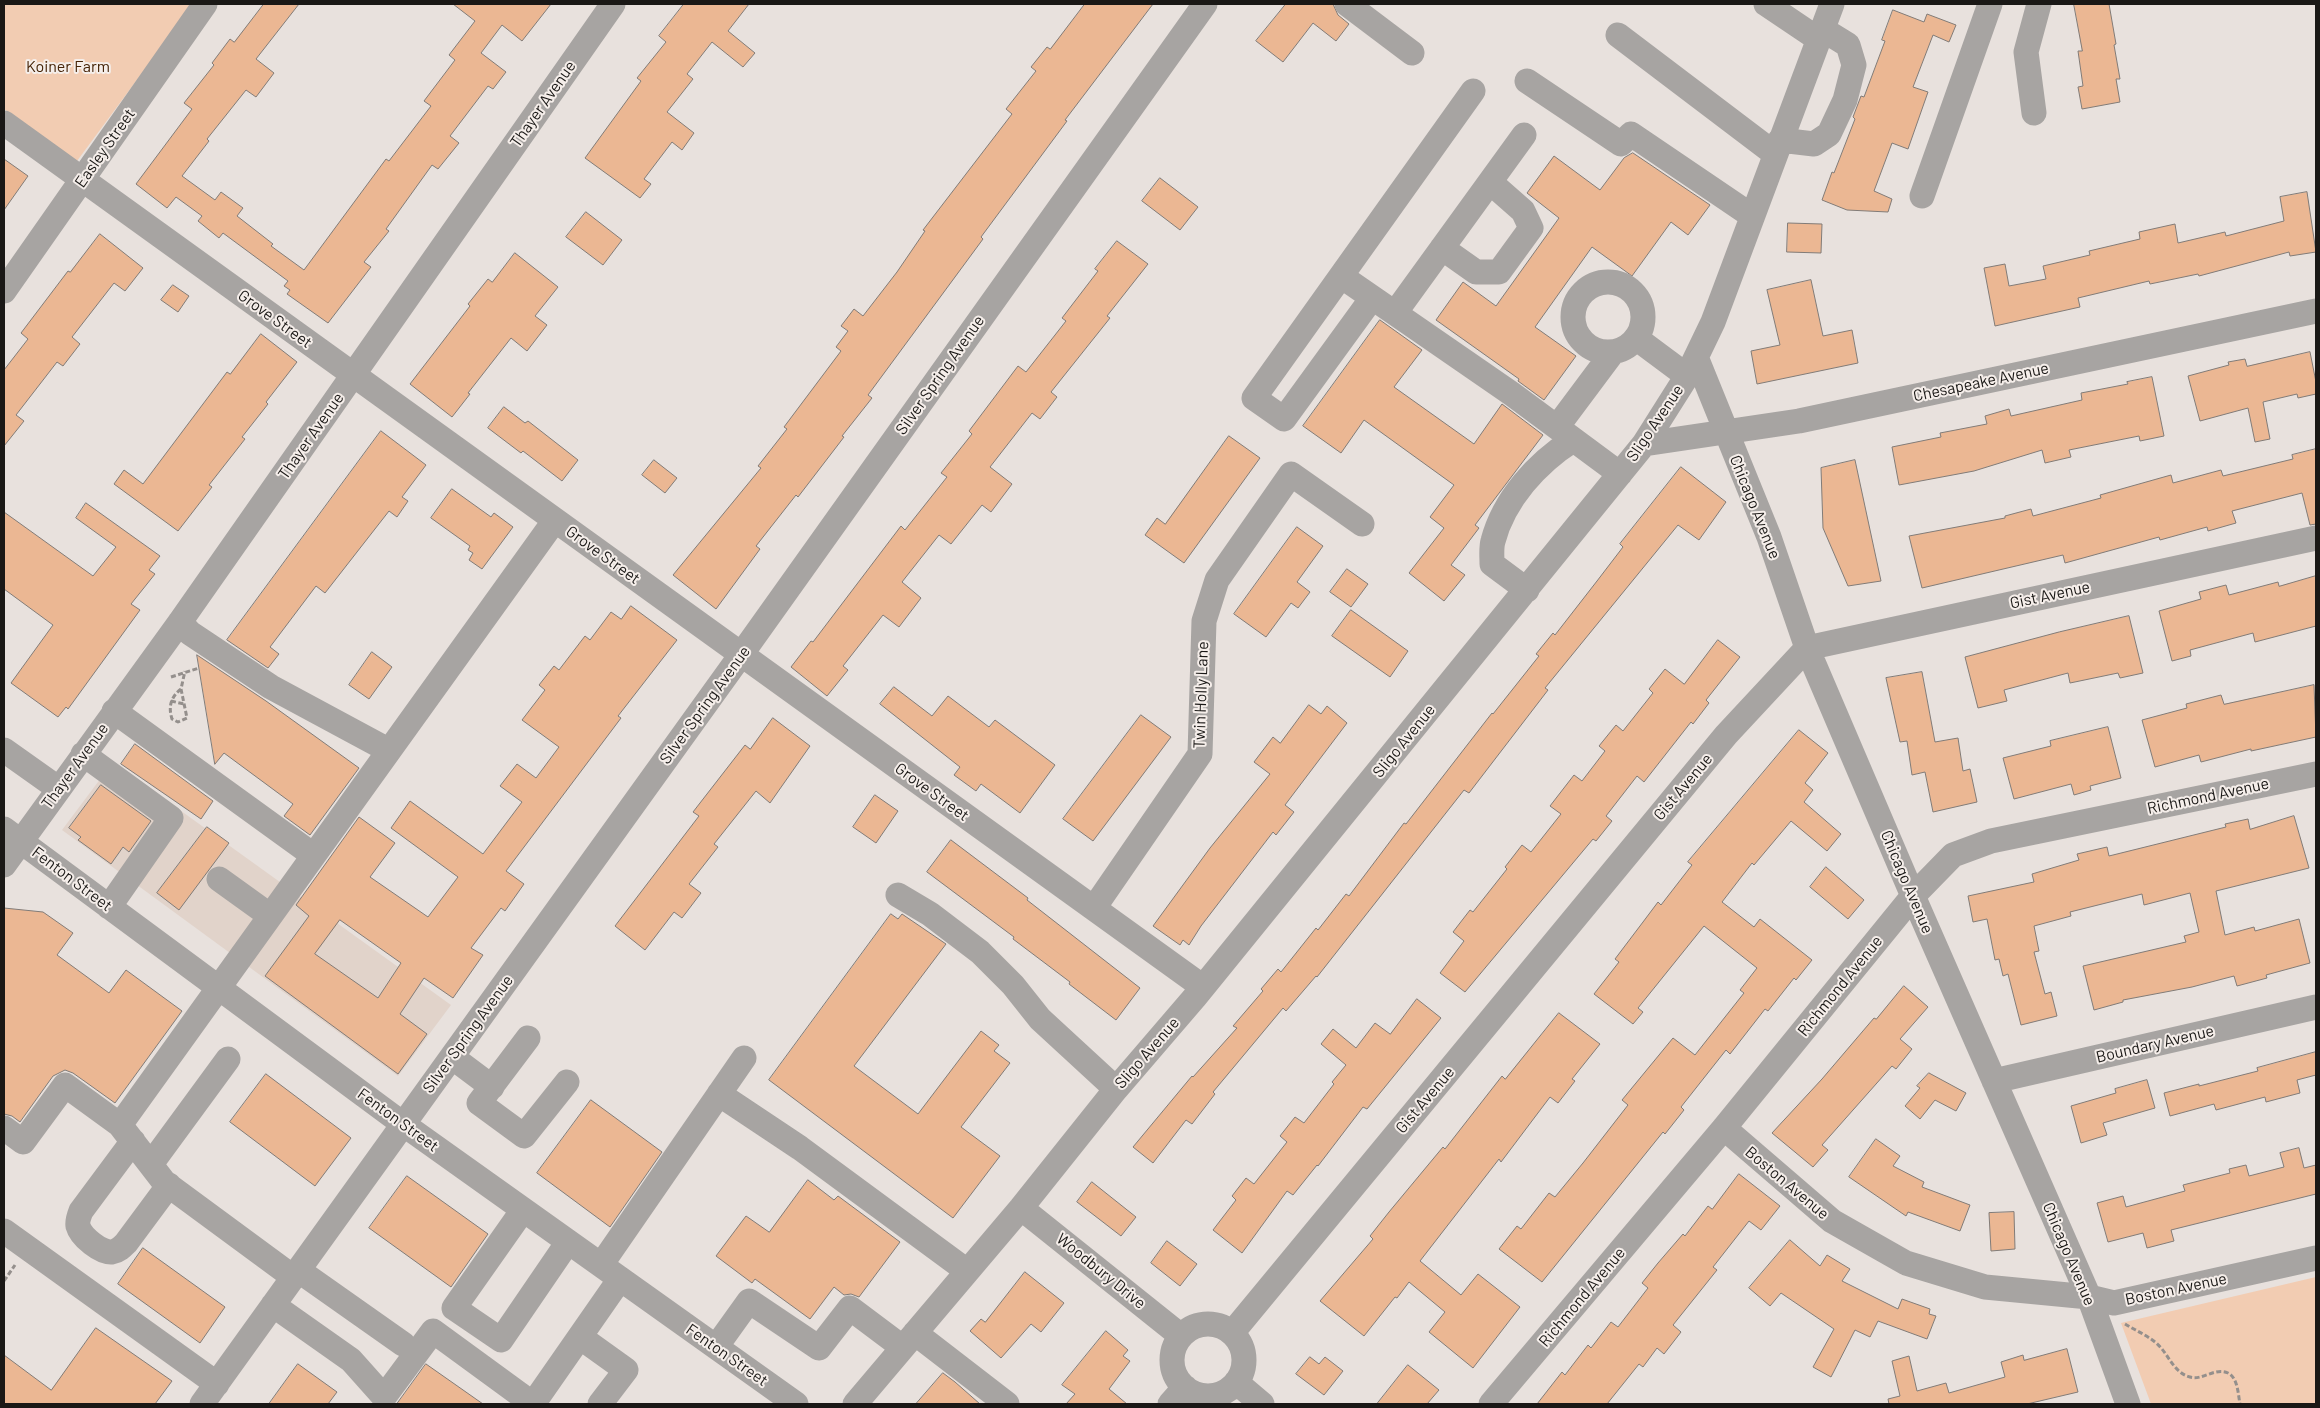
<!DOCTYPE html>
<style>
body{margin:0}
#map{position:relative;width:2320px;height:1408px;overflow:hidden;background:#e8e1dd;font-family:Barlow,sans-serif}
canvas{display:block}
.frame{position:absolute;inset:0;border:5px solid #1a1816;pointer-events:none}
</style>
<div id="map">
<canvas width="2320" height="1408"></canvas>
<div class="frame"></div>
</div>
<script>
const ctx = document.querySelector('canvas').getContext('2d');
ctx.lineJoin = 'round';
function fill(path, color) {
  ctx.fillStyle = color;
  ctx.fill(path, 'evenodd');
}
function stroke(path, color, width, dash) {
  ctx.strokeStyle = color;
  ctx.lineWidth = width;
  ctx.lineCap = dash ? 'butt' : 'round';
  ctx.setLineDash(dash || []);
  ctx.stroke(path);
}
function drawText(font, color, halo, rows, align = 'center') {
  ctx.font = font + ' Barlow,sans-serif';
  ctx.lineWidth = 4;
  ctx.setLineDash([]);
  ctx.textBaseline = 'middle';
  ctx.strokeStyle = halo;
  ctx.fillStyle = color;
  for (const [text, x, y, turn = 0] of rows) {
    ctx.save();
    ctx.translate(x, y);
    ctx.rotate((+turn || 0) * Math.PI / 180);
    ctx.textAlign = isNaN(turn) ? turn : align;
    if (halo) ctx.strokeText(text, 0, 0);
    ctx.fillText(text, 0, 0);
    ctx.restore();
  }
}
fill(new Path2D(`
 M113 762 451 1005 398 1076 62 830Z`), '#e1d3ca');
fill(new Path2D(`
 M4 4H193L77 161 4 109Z
 M2316 1277V1404H2151L2121 1323Z`), '#f2ccb2');
const building = new Path2D(`
 M264 4H299L256 59 274 73 256 97 246 90 207 139 209 141 182 176 215 200 221 192 243 208 237 216 273 244 271 246 304 270 386 159 389 161 431 106 424 101 455 60 449 55 475 21 453 4H551L522 41 502 25 481 53 506 72 493 89 488 86 450 136 459 143 438 169 432 165 386 229 389 231 364 262 371 267 328 323 287 294 290 290 284 286 288 281 223 233 219 238 198 221 202 216 176 197 167 208 136 184 192 109 184 103 214 65 212 63 230 39 234 42Z
 M684 4H749L728 31 755 53 743 67 712 42 687 74 693 79 667 112 694 133 682 150 672 142 644 179 651 184 640 198 585 158 641 81 637 78 666 42 659 36Z
 M1085 4H1153L1065 120 1067 121 981 237 983 239 868 395 872 398 842 436 844 437 798 497 796 495 756 546 760 549 716 609 673 575 761 468 758 466 787 429 784 427 841 351 836 347 848 331 841 326 854 309 863 316 897 272 925 231 923 230 1012 114 1006 109 1036 71 1031 67 1047 47 1050 49Z
 M1286 4H1333L1338 15 1349 24 1336 41 1313 23 1283 62 1256 41Z
 M2074 4H2109L2116 44 2114 45 2120 79H2116L2120 102 2082 109 2078 87 2083 86 2078 51H2082Z
 M1893 10 1924 22 1927 14 1956 25 1949 42 1933 35 1913 87 1928 92 1908 149 1892 143 1874 191 1892 199 1888 212 1847 210 1822 200 1832 172 1834 173 1855 119 1853 117 1861 96 1864 97 1885 41 1882 40Z
 M1633 153 1710 205 1688 235 1671 222 1632 276 1592 247 1535 327 1576 356 1544 400 1518 381 1519 379 1436 320 1463 282 1496 306 1559 218 1527 193 1554 156 1600 190 1624 158Z
 M4 159 28 176 4 210Z
 M1160 178 1198 207 1180 230 1142 201Z
 M2307 192 2316 252 2290 256 2289 252 2199 276 2198 274 2150 284 2149 281 2078 298 2080 307 1995 326 1984 268 2005 264 2009 286 2046 279 2043 266 2090 255 2089 251 2140 239 2139 232 2175 224 2178 243 2225 232 2226 236 2284 221 2280 197Z
 M586 212 622 240 603 265 566 237Z
 M1788 223 1822 224 1821 253 1787 252Z
 M100 234 143 268 125 291 114 283 72 337 80 344 63 366 57 362 16 415 24 421 4 446V370L28 339 21 333 68 271 70 272Z
 M1117 241 1148 264 1107 316 1110 318 1051 392 1057 397 1040 419 1032 413 990 467 1012 484 991 512 982 505 951 544 939 535 902 582 921 598 899 627 883 615 843 666 848 670 827 696 791 667 811 641 813 642 901 526 905 530 947 477 941 473 972 434 969 431 1018 366 1026 372 1066 321 1062 318 1098 271 1095 269Z
 M515 253 558 287 535 316 547 325 527 351 511 338 468 393 470 394 452 417 410 384 470 306 468 304 488 279 492 282Z
 M1811 280 1823 336 1852 330 1858 363 1757 384 1751 351 1780 345 1767 290Z
 M173 285 189 296 178 312 161 300Z
 M1380 320 1422 350 1394 387 1474 444 1502 404 1543 435 1475 525 1479 528 1451 565 1465 575 1444 601 1409 573 1444 528 1430 517 1454 485 1364 420 1341 453 1303 426Z
 M261 334 297 362 266 402 268 404 242 437 245 439 209 485 212 487 178 531 114 484 124 470 143 484 227 372 230 374Z
 M2310 352 2316 382V394L2298 398 2297 394 2263 402 2270 439 2255 442 2248 408 2200 421 2188 376 2229 365 2228 362 2245 359 2247 366Z
 M2152 377 2164 436 2140 441 2139 436 2069 450 2071 457 2045 463 2042 450 1974 471 1899 485 1892 447 1941 437 1940 433 1987 424 1985 416 2009 409 2011 416 2082 400 2081 393 2128 384 2127 382Z
 M504 407 525 423 528 421 578 460 562 481 523 451 521 453 488 428Z
 M381 431 426 465 402 497 408 501 397 517 389 511 325 593 316 586 270 647 279 654 268 668 227 640Z
 M1229 436 1260 458 1184 563 1145 535 1157 518 1165 524Z
 M2316 449V524L2310 525 2302 493 2232 511 2236 523 2208 531 2207 527 2160 540 2159 537 2065 563 2063 555 1922 588 1909 536 2005 518V516L2031 509 2033 516 2101 498 2100 495 2171 475 2173 483 2221 470 2223 476 2293 459 2292 455Z
 M654 460 677 478 665 493 642 475Z
 M1855 460 1881 581 1848 586 1823 528 1821 468Z
 M1681 467 1726 502 1699 540 1678 525 1545 688 1548 690 1469 793 1464 790 1317 977 1316 976 1286 1011 1283 1008 1213 1092 1215 1094 1192 1124 1186 1120 1153 1163 1133 1147 1192 1076 1193 1077 1237 1028 1233 1026 1263 991 1261 989 1278 969 1281 972 1316 928 1318 930 1346 894 1349 896 1404 823 1406 824 1492 713 1493 714 1539 656 1536 654 1553 633 1555 635 1597 581 1623 547 1620 544Z
 M452 489 491 517 494 513 513 527 482 569 469 560 473 553 468 550 470 546 431 518Z
 M86 503 160 556 149 570 155 574 131 604 140 610 68 709 66 707 58 717 11 683 53 625 4 589V512L93 576 116 547 76 518Z
 M1297 527 1323 546 1297 582 1310 592 1298 608 1291 603 1266 637 1234 614Z
 M1347 569 1368 584 1351 607 1330 592Z
 M2316 576V626L2255 642 2253 633 2190 650 2191 656 2172 661 2159 611 2201 599 2199 592 2226 585 2229 595 2278 582 2279 586Z
 M631 606 677 640 618 716 621 718 506 871 524 884 505 911 501 908 471 948 483 955 453 998 424 978 400 1014 427 1034 398 1074 265 976 309 916 296 905 359 817 395 843 370 877 428 917 458 877 391 828 410 801 483 854 522 802 500 786 517 764 536 778 559 747 522 720 545 690 539 685 554 666 559 670 585 636 590 640 611 612 621 619ZM340 920 401 963 378 998 315 954Z
 M1351 610 1408 651 1390 677 1332 636Z
 M2129 616 2143 673 2120 678 2118 673 2070 683 2068 673 2004 690 2007 701 1978 708 1965 657 2059 632Z
 M1718 640 1740 657 1706 700 1709 703 1693 724 1691 722 1644 782 1637 776 1606 816 1612 821 1596 841 1593 839 1465 992 1440 973 1464 941 1453 932 1470 910 1473 912 1507 869 1505 867 1522 845 1531 852 1561 814 1550 806 1574 775 1582 781 1605 751 1599 746 1616 725 1623 731 1653 693 1649 689 1665 669 1684 684Z
 M372 652 392 667 369 699 349 685Z
 M197 655 266 701 359 768 310 835 284 816 293 804 224 753 215 764Z
 M1922 672 1935 742 1958 738 1963 771 1970 769 1977 802 1933 812 1925 772 1912 775 1907 741 1900 742 1886 678Z
 M2314 685 2316 737 2251 751V749L2201 762 2199 755 2155 767 2142 720 2187 708 2186 704 2221 695 2224 704Z
 M894 687 932 716 948 696 989 727 995 720 1055 765 1020 813 981 784 976 791 954 775 960 767 880 704Z
 M1309 705 1321 714 1327 706 1347 723 1285 805 1294 812 1276 835 1273 832 1201 926 1189 945 1183 940 1180 945 1153 926 1210 848 1270 774 1254 762 1273 737 1280 743Z
 M1141 715 1171 737 1093 841 1063 819Z
 M773 718 810 746 770 803 756 791 714 844 718 847 689 884 701 893 682 918 674 912 645 950 615 926 699 816 693 812 745 745 750 749Z
 M2108 727 2121 778 2090 786 2091 790 2074 795 2071 784 2014 799 2003 758 2051 746 2050 741Z
 M1799 730 1828 753 1805 783 1813 790 1804 802 1841 834 1827 851 1791 821 1754 865 1752 863 1722 902 1754 927 1760 919 1812 960 1796 980 1794 978 1768 1011 1765 1009 1730 1054 1726 1050 1681 1107 1684 1110 1665 1134 1663 1132 1542 1282 1499 1249 1517 1226 1521 1229 1549 1193 1555 1197 1583 1163 1628 1105 1622 1100 1673 1038 1695 1055 1744 993 1740 990 1757 968 1704 926 1638 1008 1643 1012 1633 1024 1594 994 1619 962 1615 959 1643 922 1658 902 1661 905 1692 865 1688 862Z
 M135 744 213 801 201 819 121 764Z
 M101 785 151 821 129 852 123 847 111 864 78 840 81 837 69 828Z
 M875 795 898 811 876 843 853 827Z
 M2294 816 2309 868 2216 891 2225 935 2254 927 2255 931 2299 919 2310 963 2266 975 2267 978 2237 986 2234 976 2192 987 2123 1000V1002L2094 1010 2083 966 2186 942 2184 936 2199 932 2190 893 2144 905 2142 894 2070 912 2071 916 2034 926 2039 951 2034 952 2045 994 2051 992 2057 1016 2021 1025 2008 974 2003 976 1999 959 1995 960 1987 919 1973 922 1968 896 2034 882 2032 874 2079 860 2077 854 2107 847 2109 856 2226 827 2225 824 2248 819 2250 829Z
 M207 827 229 843 179 910 157 893Z
 M951 840 1028 898 1027 900 1140 988 1116 1020 1069 984 1070 982 1013 939 1014 937 927 872Z
 M1826 867 1864 900 1848 919 1810 887Z
 M4 908 43 912 73 933 57 955 109 993 126 970 182 1011 115 1103 73 1073 65 1070 53 1076 20 1122 12 1116 4 1114Z
 M891 914 898 919 902 914 946 944 854 1066 918 1114 981 1031 999 1045 994 1051 1010 1063 961 1127 1000 1156 953 1218 769 1080Z
 M1904 986 1928 1007 1900 1039 1912 1049 1896 1069 1892 1066 1822 1145 1828 1150 1813 1167 1772 1133 1822 1079 1874 1018 1876 1019Z
 M1417 999 1441 1018 1367 1109 1363 1107 1318 1166 1317 1165 1293 1195 1287 1191 1242 1253 1213 1230 1236 1200 1232 1196 1246 1178 1254 1184 1287 1142 1280 1136 1295 1117 1304 1123 1334 1084 1332 1082 1346 1065 1321 1044 1333 1029 1356 1048 1375 1023 1390 1034Z
 M1559 1013 1600 1044 1572 1079 1575 1081 1558 1103 1550 1097 1501 1162 1499 1159 1420 1261 1461 1295 1478 1274 1520 1307 1473 1368 1429 1332 1445 1312 1409 1282 1397 1298 1395 1297 1364 1336 1320 1301 1373 1239 1370 1236 1389 1212 1443 1147 1445 1149 1502 1076 1505 1079Z
 M2316 1052V1075L2297 1080 2300 1093 2266 1102 2265 1097 2216 1110 2214 1104 2170 1116 2164 1093 2199 1084V1086L2258 1071 2257 1068Z
 M1929 1073 1966 1093 1956 1111 1935 1100 1920 1119 1905 1106 1920 1088 1917 1086Z
 M266 1074 351 1138 315 1186 230 1122Z
 M2147 1080 2155 1108 2103 1123 2107 1135 2081 1143 2071 1106 2116 1093 2115 1089Z
 M591 1100 662 1152 610 1227 537 1173Z
 M1876 1139 1900 1156 1893 1166 1924 1182 1922 1187 1970 1205 1960 1231 1908 1212 1906 1216 1849 1177Z
 M2299 1148 2304 1168 2316 1165V1194L2171 1230 2174 1241 2147 1248 2143 1233 2108 1242 2097 1203 2123 1196 2126 1207 2185 1191 2183 1185 2230 1173 2229 1169 2246 1165 2249 1176 2284 1167 2280 1153Z
 M1739 1174 1780 1206 1761 1230 1749 1221 1713 1267 1717 1270 1673 1325 1681 1332 1664 1354 1657 1348 1643 1367 1639 1364 1607 1404H1537L1562 1372 1565 1375 1588 1345 1591 1348 1611 1322 1618 1327 1648 1288 1642 1283 1658 1263 1683 1234 1685 1236 1708 1206 1712 1209Z
 M407 1176 488 1234 451 1287 369 1228Z
 M808 1180 834 1200 838 1196 900 1242 859 1297 851 1294 844 1295 834 1287 810 1319 755 1279 752 1283 716 1256 746 1216 769 1232Z
 M1092 1182 1136 1217 1121 1236 1077 1202Z
 M2014 1212 2015 1249 1991 1251 1989 1213Z
 M1790 1240 1820 1266 1827 1255 1850 1269 1842 1281 1898 1309 1902 1299 1930 1309 1929 1314 1936 1316 1927 1339 1878 1321 1870 1337 1855 1330 1831 1377 1813 1367 1834 1329 1781 1293 1770 1306 1749 1288Z
 M1167 1241 1197 1264 1180 1286 1151 1263Z
 M143 1248 225 1307 200 1343 118 1284Z
 M1025 1272 1064 1303 1041 1332 1031 1324 1001 1358 970 1331 981 1319 985 1322Z
 M96 1328 172 1381 155 1404H4V1355L51 1390Z
 M1106 1331 1128 1350 1123 1356 1130 1361 1109 1389 1127 1404H1066L1075 1394 1062 1385Z
 M2067 1349 2078 1392 2027 1404H1889L1888 1399 1900 1396 1892 1361 1909 1356 1917 1391 1946 1383 1949 1393 2005 1377 2001 1362 2023 1355 2024 1360Z
 M1310 1357 1319 1364 1325 1357 1343 1371 1324 1395 1296 1374Z
 M298 1364 337 1392 328 1404H269Z
 M426 1364 483 1404H397Z
 M1408 1365 1439 1390 1427 1404H1377Z
 M943 1373 955 1382 980 1404H916Z`);
fill(building, '#ebb793');
stroke(building, '#817b77', 1);
stroke(new Path2D(`
 M171 677 199 668
 M181 689C171 697 168 706 172 719L178 722 187 718 181 689 185 671
 M171 701 184 704
 M4 1281 15 1265
 M2125 1324C2135 1330 2146 1335 2155 1342 2169 1353 2172 1372 2190 1377 2202 1381 2215 1367 2228 1373 2238 1378 2238 1394 2240 1404`), '#948f8c', 3, [5, 2.5]);
stroke(new Path2D(`
 M1347 4 1412 53
 M1766 4 1818 39
 M1618 35 1775 154
 M1527 81 1621 144 1631 134 1752 216
 M2034 113 2026 52 2039 4
 M4 123 1203 987
 M1780 140 1814 144 1829 134 1845 100 1854 65 1848 45 1822 29
 M1922 196 1990 4
 M1442 248 1476 272H1499L1531 228 1523 211 1490 182
 M1341 276 1512 394 1620 474
 M1573 317a35 35 0 1 1 70 0a35 35 0 1 1-70 0Z
 M4 291 205 4
 M1372 298 1284 419 1254 398 1473 91
 M1395 313 1524 135
 M1636 338 1687 376
 M1696 357 1769 537 1807 648 1913 896 2089 1297 2128 1404
 M1557 427 1613 352
 M1644 444 1799 421 2316 311
 M1527 590 1492 564C1492 556 1491 548 1493 541 1504 499 1537 463 1573 440
 M180 622 190 633 271 687 388 750
 M114 711 313 855
 M4 750 59 789
 M83 754 171 818 109 907
 M4 829 403 1124 796 1404
 M4 865 180 622 613 4
 M219 879 269 915
 M898 895 930 914 980 952 1013 985 1040 1019 1116 1089
 M1094 908 1200 754 1204 621 1217 580 1291 474 1362 524
 M528 1038 479 1103 524 1136 567 1082
 M452 1057 492 1087
 M1994 1081 2316 1007
 M719 1094 800 1148 967 1271
 M120 1125 555 520
 M4 1128 23 1142 65 1085 120 1125 164 1182 293 1277
 M1724 1128 1832 1221 1906 1263 1985 1287 2089 1297 2114 1303 2316 1258
 M133 1141 81 1211C79 1216 77 1221 78 1226 81 1237 101 1253 112 1252 118 1251 122 1247 126 1243L169 1185
 M151 1164 228 1059
 M1021 1208 1181 1336
 M523 1210 454 1308 501 1340 568 1242
 M4 1231 217 1384
 M601 1265 744 1058
 M298 1270 403 1344
 M273 1305 351 1360 384 1397 433 1331 533 1404
 M1172 1360a36 36 0 1 1 72 0a36 36 0 1 1-72 0Z
 M915 1333 1007 1404
 M1232 1333 1726 735 1807 648 2316 538
 M580 1337 626 1370 600 1404
 M716 1347 749 1301 819 1348 850 1308 902 1347
 M1236 1382 1262 1404
 M202 1404 733 666 1205 4
 M533 1404 620 1279
 M855 1404 1021 1208 1116 1089 1195 997 1644 444 1687 376 1713 322 1832 4
 M1170 1404 1185 1387
 M1491 1404 1724 1128 1913 896 1953 855 1991 841 2316 774`), '#a7a4a2', 25);
drawText('16px', '#462408', '#f5eeea', [
 ["Koiner Farm",68,67]
]);
drawText('16px', '#1a1816', '#f5eeea', [
 ["Thayer Avenue",543,104,-55],
 ["Easley Street",105,148,-55],
 ["Grove Street",275,319,36],
 ["Silver Spring Avenue",940,375,-55],
 ["Chesapeake Avenue",1981,382,-12],
 ["Sligo Avenue",1655,423,-56],
 ["Thayer Avenue",311,436,-55],
 ["Chicago Avenue",1755,507,68],
 ["Grove Street",603,555,36],
 ["Gist Avenue",2050,595,-12],
 ["Twin Holly Lane",1201,695,-88],
 ["Silver Spring Avenue",705,705,-54],
 ["Sligo Avenue",1404,741,-51],
 ["Thayer Avenue",75,766,-54],
 ["Gist Avenue",1683,787,-50],
 ["Grove Street",932,792,36],
 ["Richmond Avenue",2208,796,-12],
 ["Fenton Street",72,879,37],
 ["Chicago Avenue",1907,882,67],
 ["Richmond Avenue",1840,986,-51],
 ["Silver Spring Avenue",468,1034,-54],
 ["Boundary Avenue",2155,1044,-13],
 ["Sligo Avenue",1147,1053,-49],
 ["Gist Avenue",1425,1100,-50],
 ["Fenton Street",398,1120,36],
 ["Boston Avenue",1787,1183,40],
 ["Chicago Avenue",2069,1254,67],
 ["Woodbury Drive",1101,1271,39],
 ["Boston Avenue",2176,1289,-12],
 ["Richmond Avenue",1582,1297,-50],
 ["Fenton Street",727,1355,35]
]);
</script>
